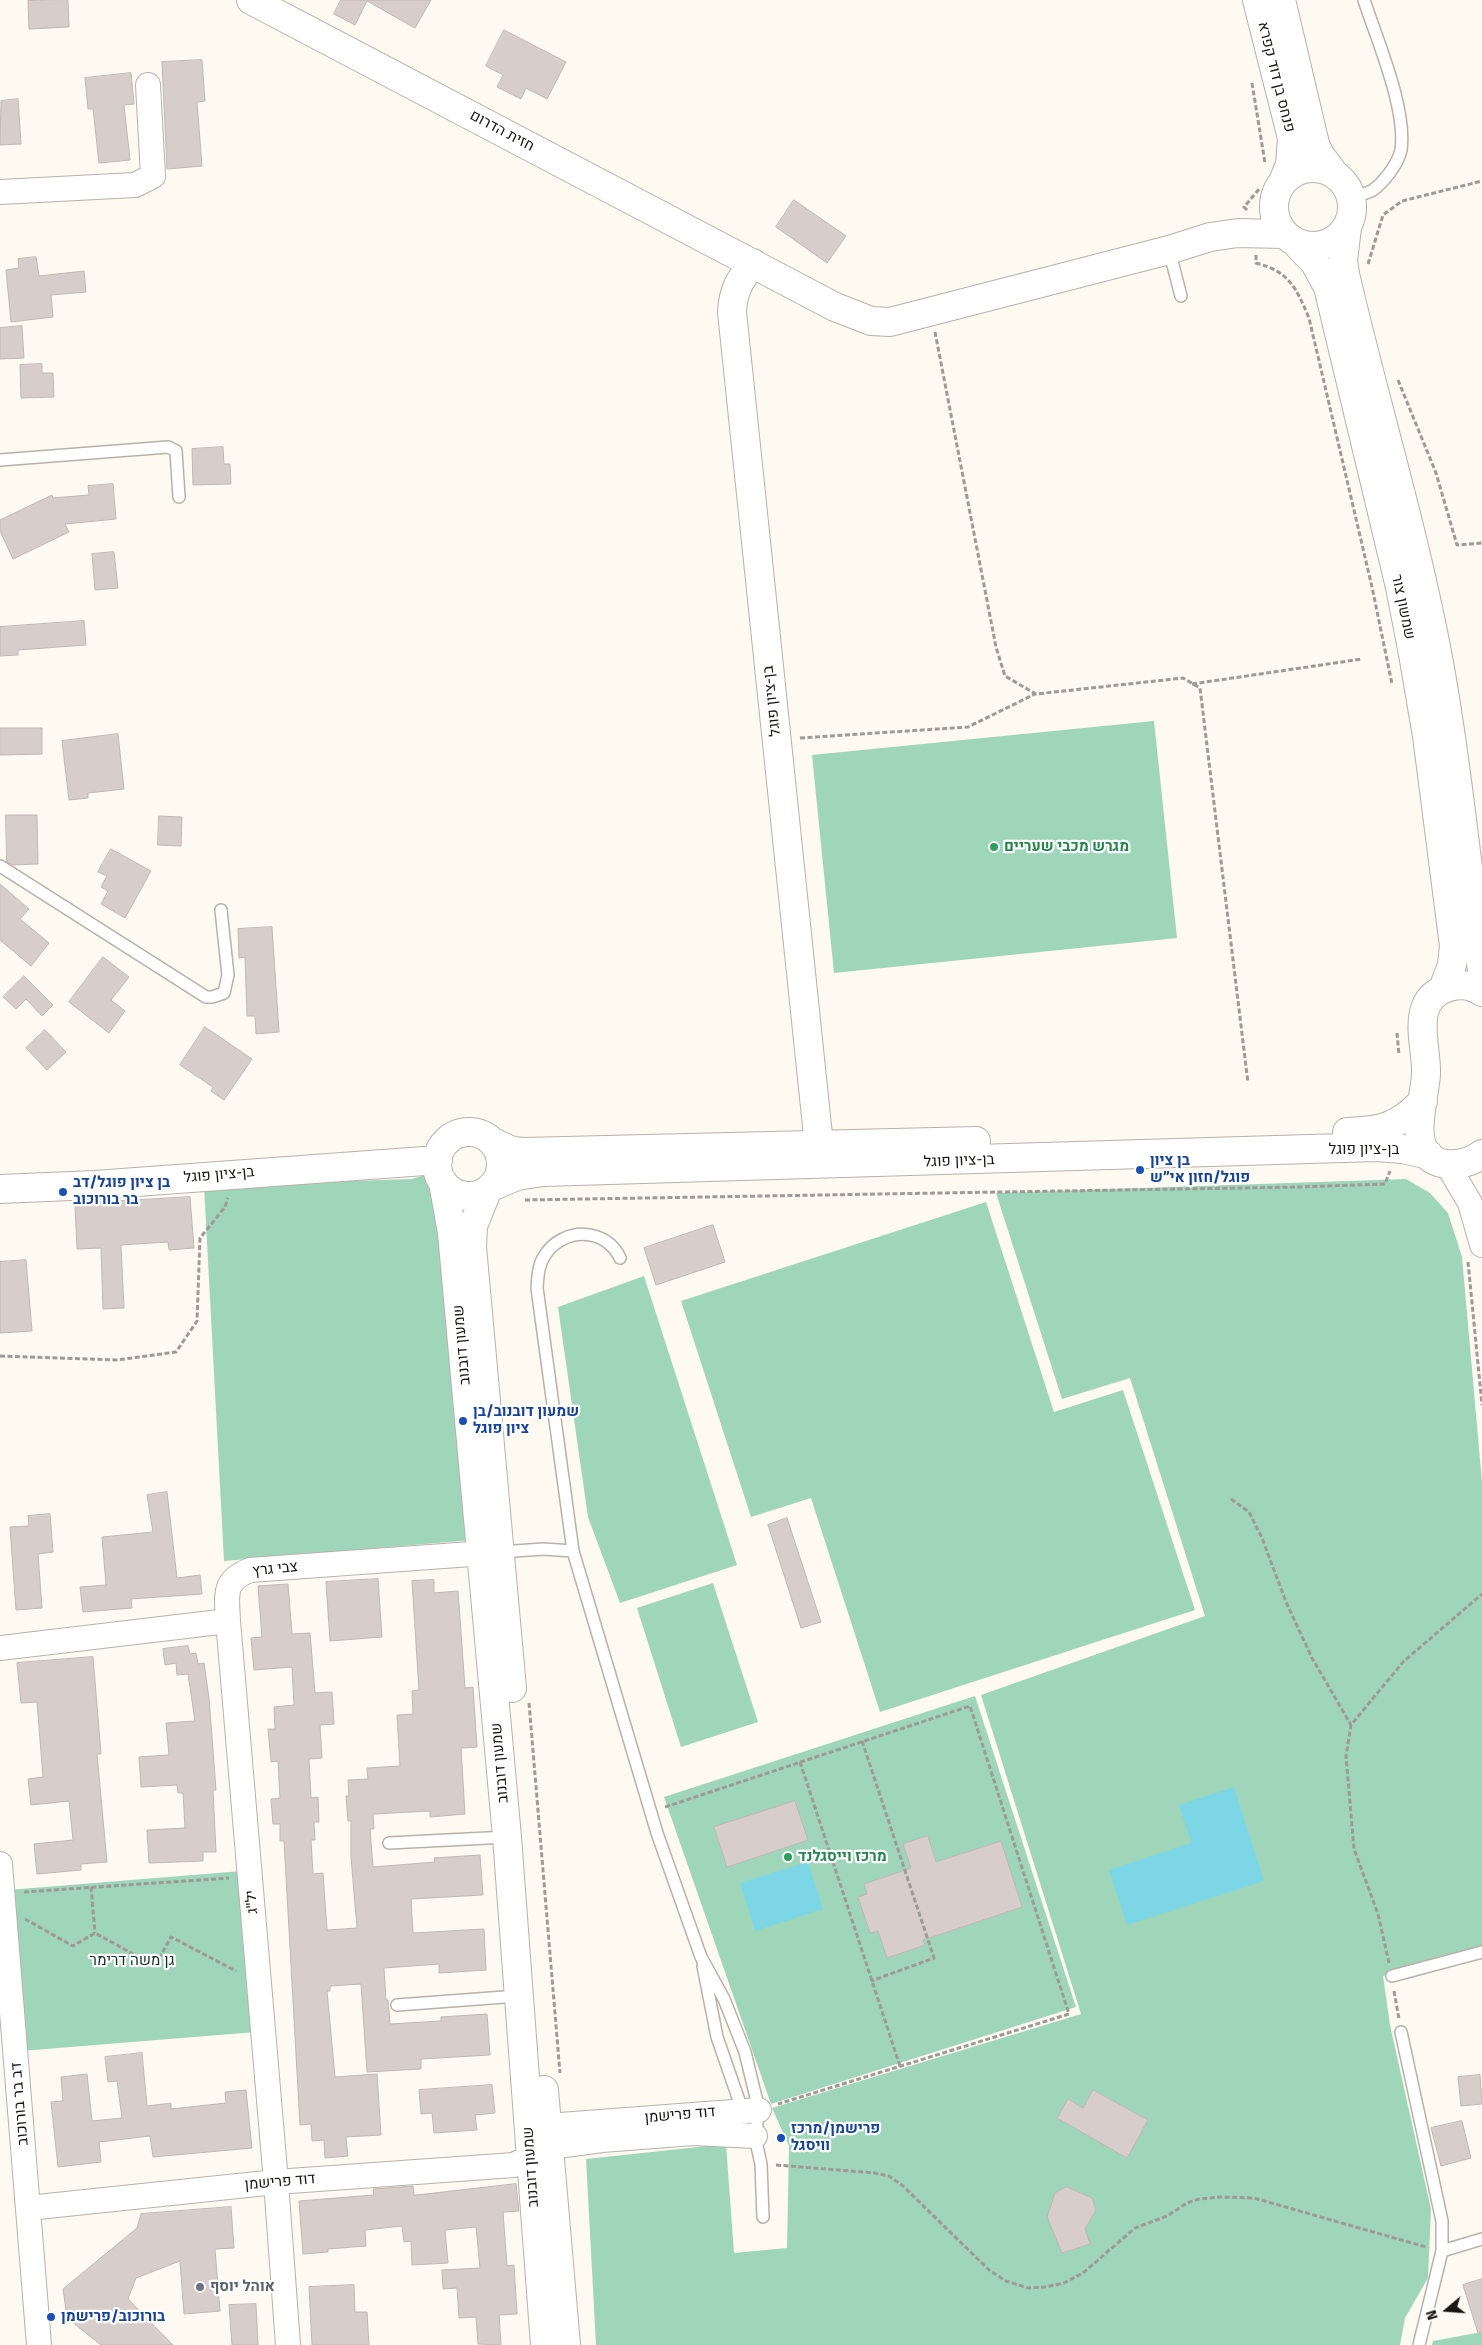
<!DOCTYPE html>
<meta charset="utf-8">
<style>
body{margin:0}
#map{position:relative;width:1482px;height:2345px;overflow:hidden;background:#fef9f1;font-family:"Fira Sans",sans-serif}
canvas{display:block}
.north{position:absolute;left:1422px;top:2285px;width:50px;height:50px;-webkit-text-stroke:4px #fff;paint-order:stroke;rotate:252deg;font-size:14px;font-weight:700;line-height:20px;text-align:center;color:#181613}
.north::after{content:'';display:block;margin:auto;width:18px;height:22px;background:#181613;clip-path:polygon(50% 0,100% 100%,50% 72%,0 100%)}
</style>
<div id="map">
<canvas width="1482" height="2345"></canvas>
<div class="north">N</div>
</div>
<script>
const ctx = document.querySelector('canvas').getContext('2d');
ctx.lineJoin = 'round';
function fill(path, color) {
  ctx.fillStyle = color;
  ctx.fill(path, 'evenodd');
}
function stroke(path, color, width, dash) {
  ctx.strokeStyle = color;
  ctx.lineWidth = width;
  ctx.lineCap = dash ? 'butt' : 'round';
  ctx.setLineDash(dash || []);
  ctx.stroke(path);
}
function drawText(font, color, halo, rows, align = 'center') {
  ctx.font = font + ' "Fira Sans",Heebo,sans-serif';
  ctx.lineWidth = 4.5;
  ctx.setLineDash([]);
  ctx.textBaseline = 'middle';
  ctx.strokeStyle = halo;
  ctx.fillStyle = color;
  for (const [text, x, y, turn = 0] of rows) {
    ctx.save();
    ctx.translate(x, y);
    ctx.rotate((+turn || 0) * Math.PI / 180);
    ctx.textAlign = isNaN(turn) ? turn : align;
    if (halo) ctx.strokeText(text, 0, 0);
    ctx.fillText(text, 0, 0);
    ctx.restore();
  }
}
fill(new Path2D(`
 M1154 721 1177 938 834 973 812 755Z
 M431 1173 443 1189 472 1540 224 1561 204 1186 412 1179Z
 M1406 1179 1430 1193 1448 1213 1462 1257 1482 1482V1947L1383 1976 1390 2025 1431 2209 1428 2278 1405 2318 1400 2345H596L586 2159 726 2144 734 2253 787 2248 789 2146 772 2108 1081 2014 981 1695 1205 1616 1130 1378 1062 1399 996 1193Z
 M986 1202 1054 1412 1123 1390 1195 1610 880 1712 811 1498 751 1517 681 1301Z
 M644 1276 737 1565 620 1603 588 1517 558 1307Z
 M713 1583 758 1722 681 1747 637 1608Z
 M975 1696 1076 2007 771 2104 664 1797Z
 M242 1871 256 2032 21 2051 8 1890Z
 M1482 2332V2345H1432L1433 2341Z`), '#9fd6b9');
fill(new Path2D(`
 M1234 1787 1264 1881 1127 1925 1109 1870 1191 1843 1179 1805Z
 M808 1862 823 1909 755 1931 740 1883Z`), '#7dd6e5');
const building = new Path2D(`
 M68 0 69 27 29 29 28 1Z
 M341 0H431L415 28 367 1 355 25 334 14Z
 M504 30 566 62 547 99 526 88 521 99 497 87 503 75 486 66Z
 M202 60 205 101 197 102 202 166 167 169 162 62Z
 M131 73 134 104 124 105 130 160 99 163 93 109H88L85 78Z
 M18 99 21 144 0 145 1 101Z
 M794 200 846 236 827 263 776 227Z
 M36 257 39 276 84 271 86 292 51 295 53 317 11 322 6 270 19 268 18 259Z
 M22 326 24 358 0 359V328Z
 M42 364V373H53L54 397 21 398 20 365Z
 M223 447 224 464H230L231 484 193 485 192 449Z
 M113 484 116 519 65 524 69 532 13 559 0 531V520L52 495 53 498 89 495 88 486Z
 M114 552 118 588 95 590 92 554Z
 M84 621 86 645 18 650V655L0 656V627Z
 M0 728H42V754L0 755Z
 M118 734 124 789 88 793V798L69 800 62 741Z
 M6 815H37L38 864 13 865 7 862Z
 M159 816 182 817 181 846 158 845Z
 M111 849 151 871 125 918 101 904 108 891 101 887 107 876 98 872Z
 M0 884 29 909 20 919 49 943 31 966 0 940Z
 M272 927 279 1032 256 1034 255 1016H247L245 957 239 958 238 929Z
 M103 957 129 977 111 1000 125 1011 109 1033 69 1002Z
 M24 976 53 1005 42 1016 26 999 16 1009 3 997Z
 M205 1027 252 1059 224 1100 211 1091 213 1087 180 1065Z
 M45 1030 66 1052 47 1070 26 1048Z
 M190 1197 194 1248 169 1250 168 1242 121 1245 124 1308 103 1309 101 1248 77 1249 75 1204Z
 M713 1225 725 1262 656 1285 644 1248Z
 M26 1260 32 1331 0 1333V1262Z
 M167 1492 177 1578 200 1575 202 1594 131 1599 132 1608 83 1612 80 1587 106 1585 102 1537 153 1532 147 1495Z
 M50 1514 53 1552 38 1554 42 1608 16 1610 10 1527 29 1526 28 1516Z
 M787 1518 821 1622 801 1628 768 1525Z
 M378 1579 382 1637 330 1641 326 1582Z
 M434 1580V1593L458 1591 465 1688 473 1687 477 1747 461 1748 465 1814 430 1817V1811L373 1814 374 1829H370L373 1867 435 1862 434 1858 480 1855 483 1895 411 1899 413 1933 484 1929 486 1970 439 1973V1964L384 1968 386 2000H388L390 2024 441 2021V2017L487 2014 490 2055 421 2059V2069L367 2072 361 1984 330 1986V1991H327L335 2077 377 2074 381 2135 346 2137 348 2156 325 2158 324 2140 312 2141 311 2124 300 2125 284 1841H280V1824H273L271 1799 280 1798 278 1761 271 1762 268 1729H275L274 1707 294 1705 292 1667 254 1670 251 1638 262 1637 258 1586 288 1584 292 1634 310 1633 315 1693 332 1692 334 1724 320 1725 322 1758 309 1759 311 1798 318 1797 319 1822H314L315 1840H311L313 1874 323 1873 327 1930 357 1928 351 1857V1821H348L346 1796H349L348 1780 368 1779 367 1768 400 1766 397 1715 413 1714 412 1691 419 1690 412 1581Z
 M188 1646 190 1654 196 1653 198 1664 204 1663 209 1698 216 1790H213L216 1852H203V1861L149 1863 147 1830 185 1828 183 1793H178L177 1785 141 1787 139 1757 169 1755 166 1723 195 1721 188 1674 177 1675 176 1663 165 1665 163 1649Z
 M93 1657 101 1754H97L107 1862 81 1864V1870L37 1874 34 1844 73 1840 69 1801 31 1805 28 1779 43 1777 37 1702 21 1703 17 1663Z
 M795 1801 808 1840 727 1867 714 1827Z
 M928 1836 936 1862 1001 1841 1022 1907 923 1940 925 1945 887 1958 878 1931 870 1933 858 1897 867 1894 864 1884 911 1868 903 1844Z
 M142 2053 147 2106 171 2103V2109L226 2103 225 2092 246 2090 252 2148 153 2157 150 2136 99 2142 101 2162 58 2167 51 2102 63 2101 61 2077 87 2074 92 2121 122 2118 117 2081 108 2082 105 2057Z
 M1480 2075 1482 2104 1461 2106 1458 2077Z
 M492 2085 495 2113 475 2115 477 2130 434 2133 432 2113 421 2114 419 2090Z
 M1093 2090 1148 2120 1127 2158 1057 2118 1068 2099 1083 2108Z
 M1462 2121 1471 2158 1441 2166 1431 2128Z
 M516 2184 519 2211 503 2212 507 2266 514 2265 517 2314 499 2315 501 2345 478 2344 476 2317 459 2318 457 2288 443 2289 442 2270 480 2268 476 2227 445 2230 448 2263 412 2265 411 2241 404 2242 402 2226 365 2230 366 2246 328 2249V2252L303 2254 299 2201 374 2195 373 2189 413 2186 414 2195Z
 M1067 2187 1092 2198 1096 2210 1085 2229 1090 2244 1062 2253 1047 2217 1055 2193Z
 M231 2207 234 2248 215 2249 220 2311 184 2314 180 2261 136 2278 128 2299 173 2345H101L67 2318 63 2289 137 2228 141 2214Z
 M1482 2279V2333H1478L1463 2285Z
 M354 2285 355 2312H367L369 2345H312L309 2287Z
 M256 2304 258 2345H232L229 2305Z`);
fill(building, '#d7cdca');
stroke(building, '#c1b7b4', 1);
const lane = new Path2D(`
 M1350 197C1357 195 1367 194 1373 190 1384 182 1398 164 1401 150 1407 109 1377 40 1364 0
 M1169 250 1181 296
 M0 460 168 447 176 451 179 497
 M0 866 206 997H212L224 993 228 975 221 910
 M620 1258C606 1227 563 1227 545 1255 538 1265 538 1276 537 1288L573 1551 657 1833 701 1957 724 1999 745 2052 759 2110 755 2136
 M501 1552 543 1549 573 1551
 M389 1843 507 1837
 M703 1966 717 2037 743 2112
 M1392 1976 1482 1952
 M397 2005 518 1996
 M1401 2032 1442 2221V2251L1419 2345
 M754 2133 761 2164 763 2217
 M1442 2251 1482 2239`);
const street = new Path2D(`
 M0 192 135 185 153 176 148 85
 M1447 1164 1470 1203 1482 1245
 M228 1621 276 2182 288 2345
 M0 1648 228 1621C227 1595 222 1581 250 1570L499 1552
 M0 1864 39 2345
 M537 2141 547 2126 759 2110
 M28 2208 276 2182 514 2165 550 2147 602 2140 693 2133 755 2136`);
const secondary = new Path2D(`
 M251 0 835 307 871 321 890 322 1169 250 1210 237 1238 233 1285 234
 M1257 0 1292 138 1290 164 1283 182
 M1281 0 1315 144 1320 155 1336 176
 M1274 207a39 39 0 1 1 78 0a39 39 0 1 1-78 0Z
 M1347 227 1343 261 1345 274C1375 404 1415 532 1439 663 1458 765 1466 868 1482 970
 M1293 240 1315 263 1328 287 1400 587 1413 654 1427 736 1454 946 1452 965 1443 989
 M753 263C740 279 733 291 732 312L819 1145
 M1482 992C1472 985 1460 984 1449 987 1408 1000 1427 1043 1426 1074 1425 1101 1403 1158 1446 1164 1459 1165 1472 1162 1482 1154
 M437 1164a32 32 0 1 1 64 0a32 32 0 1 1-64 0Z
 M1347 1132C1382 1131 1398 1127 1423 1101
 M493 1142 512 1151 524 1152 976 1141
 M443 1182 452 1233 507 1837 545 2345
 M491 1187 517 1176 543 1172 1376 1147 1403 1149 1429 1155
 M0 1189 95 1185 438 1160
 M487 1191 473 1226 472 1247 512 1688
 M544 2090 566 2345`);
stroke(lane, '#b6b2aa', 14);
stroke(street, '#b6b2aa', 26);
stroke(secondary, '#b6b2aa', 30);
stroke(new Path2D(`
 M1252 83 1265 163
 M1247 210 1244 207 1260 188
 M1256 255V263C1290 272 1296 288 1309 318L1372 587 1392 684
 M1368 264 1383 215 1402 201 1482 181
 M935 332 996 647 1005 676 1036 694 1183 678 1200 688 1248 1083
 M1398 380 1436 473 1457 545 1482 543
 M1192 684 1362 659
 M800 738 968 727 1035 694
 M1397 1033 1399 1055
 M525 1200 1299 1187 1385 1184 1390 1171
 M1468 1262 1482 1405
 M0 1356 117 1360 176 1352 197 1321 200 1238 225 1207 228 1198
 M1231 1499 1249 1512 1262 1538 1286 1602 1312 1658 1351 1725
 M529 1703 560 2073
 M862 1741 934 1958 871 1981
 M800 1762 900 2066
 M665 1807 970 1706 1069 2014 778 2104
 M91 1887 95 1933
 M24 1892 229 1878
 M25 1919 73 1946 95 1933 155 1966 171 1937 236 1971
 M1389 1963 1378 1914 1354 1849 1346 1756 1351 1725 1403 1662 1482 1594
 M1394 1991 1399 2019
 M776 2165 875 2173 889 2176 903 2186 989 2270 1006 2281 1028 2288 1045 2287 1064 2283 1083 2273 1135 2228 1167 2216 1187 2203 1199 2199 1220 2197 1254 2198 1426 2247`), '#9e9a95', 3, [5, 2.5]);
stroke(lane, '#fff', 11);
stroke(street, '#fff', 24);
stroke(secondary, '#fff', 28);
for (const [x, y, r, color] of [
 [994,847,5,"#2e9e5b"],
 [1140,1170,5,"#1a4fb4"],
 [63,1192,5,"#1a4fb4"],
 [463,1421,5,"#1a4fb4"],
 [788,1857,5,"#2e9e5b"],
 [781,2138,5,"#1a4fb4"],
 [200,2287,5,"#6b7280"],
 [51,2317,5,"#1a4fb4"]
]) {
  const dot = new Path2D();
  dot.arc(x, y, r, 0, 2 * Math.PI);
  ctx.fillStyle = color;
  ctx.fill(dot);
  stroke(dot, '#fff', 2);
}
drawText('15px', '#181613', '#fff', [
 ["פנחס בן דוד קפרא",1276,77,76],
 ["חזית הדרום",502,131,28],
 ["שמשון צור",1403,607,78],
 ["בן-ציון פוגל",772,701,-96],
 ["בן-ציון פוגל",1364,1150],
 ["בן-ציון פוגל",959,1161,-2],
 ["בן-ציון פוגל",219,1175,-5],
 ["שמעון דובנוב",462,1345,-95],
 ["צבי גרץ",275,1569,-6],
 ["שמעון דובנוב",500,1763,-95],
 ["יל\"ג",252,1902,-95],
 ["דב בר בורוכוב",20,2104,-95],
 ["דוד פרישמן",680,2115,-5],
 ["שמעון דובנוב",531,2167,-94],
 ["דוד פרישמן",280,2182,-5]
]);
drawText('bold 15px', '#27864d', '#fff', [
 ["מגרש מכבי שעריים",1004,847],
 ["מרכז וייסגלנד",798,1857]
], 'left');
drawText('bold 15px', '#164399', '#fff', [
 ["בן ציון",1150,1161],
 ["פוגל/חזון אי״ש",1150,1178],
 ["בן ציון פוגל/דב",73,1183],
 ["בר בורוכוב",73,1200],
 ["שמעון דובנוב/בן",473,1412],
 ["ציון פוגל",473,1429],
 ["פרישמן/מרכז",791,2129],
 ["וויסגל",791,2146],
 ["בורוכוב/פרישמן",61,2317]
], 'left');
drawText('15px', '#103021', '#fff', [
 ["גן משה דרימר",132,1961]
]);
drawText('bold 15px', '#5b616d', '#fff', [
 ["אוהל יוסף",210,2287]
], 'left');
</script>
